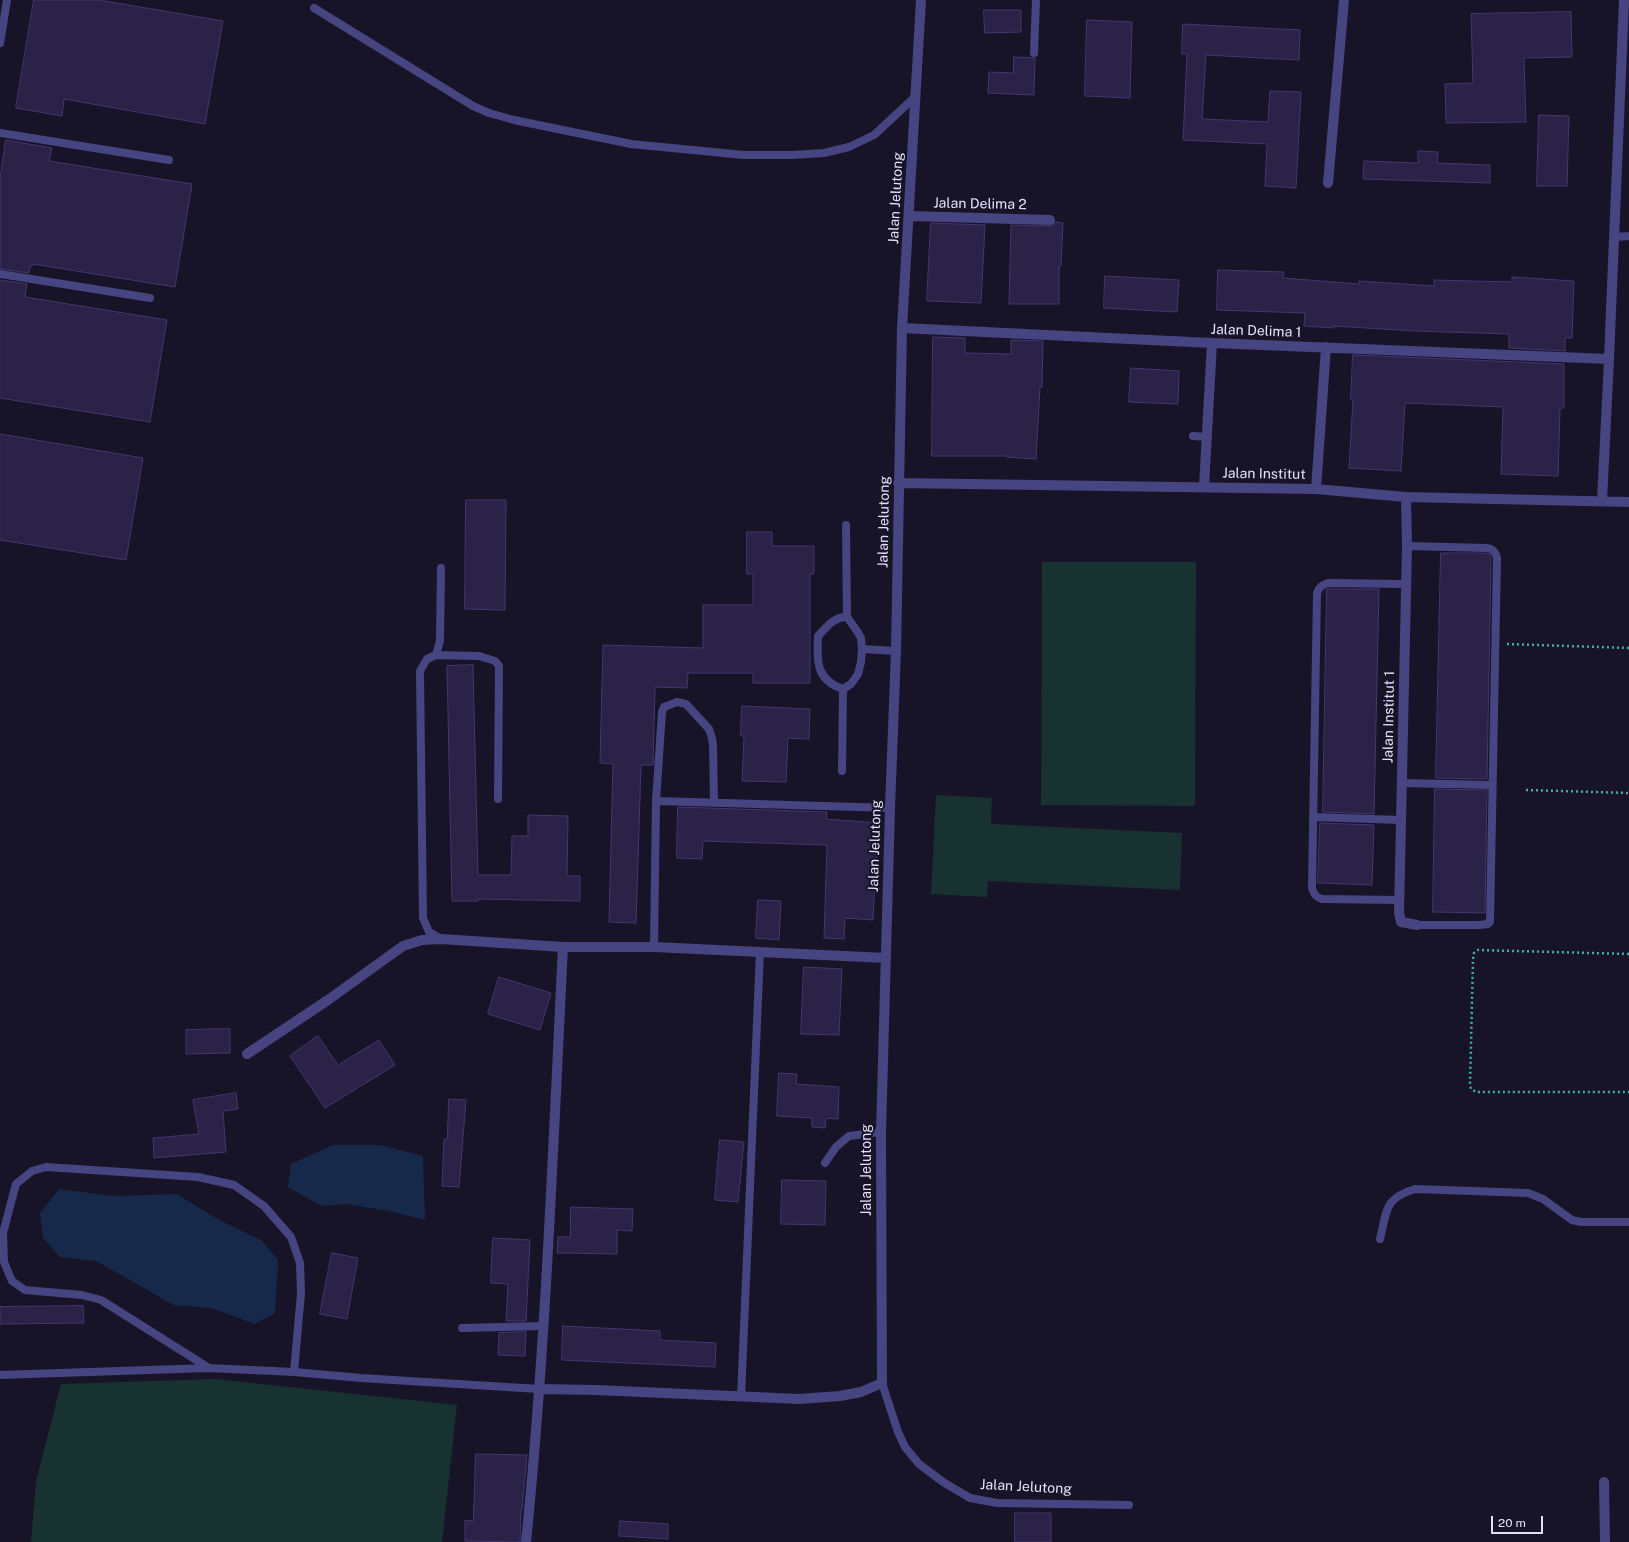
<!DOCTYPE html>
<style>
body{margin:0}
#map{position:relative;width:1629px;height:1542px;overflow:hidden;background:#181428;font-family:"Public Sans",sans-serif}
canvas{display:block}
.scale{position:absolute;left:1491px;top:1516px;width:52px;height:18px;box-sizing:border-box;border:2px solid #e2dffb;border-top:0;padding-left:5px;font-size:12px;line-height:14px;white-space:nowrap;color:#e2dffb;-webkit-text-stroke:3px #181428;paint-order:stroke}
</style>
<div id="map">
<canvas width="1629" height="1542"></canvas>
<div class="scale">20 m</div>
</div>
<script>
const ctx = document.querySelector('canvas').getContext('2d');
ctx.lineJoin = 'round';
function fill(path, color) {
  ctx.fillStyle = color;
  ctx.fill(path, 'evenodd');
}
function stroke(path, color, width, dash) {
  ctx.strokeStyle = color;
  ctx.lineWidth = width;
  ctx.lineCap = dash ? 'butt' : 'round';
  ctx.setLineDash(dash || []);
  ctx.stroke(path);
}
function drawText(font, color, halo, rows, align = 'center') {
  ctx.font = font + ' "Public Sans",sans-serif';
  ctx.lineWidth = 4;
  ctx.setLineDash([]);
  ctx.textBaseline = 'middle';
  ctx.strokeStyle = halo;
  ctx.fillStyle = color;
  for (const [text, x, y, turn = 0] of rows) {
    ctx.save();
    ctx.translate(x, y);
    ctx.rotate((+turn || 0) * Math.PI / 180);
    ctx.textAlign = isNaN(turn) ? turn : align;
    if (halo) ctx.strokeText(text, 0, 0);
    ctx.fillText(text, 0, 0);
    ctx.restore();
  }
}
fill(new Path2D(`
 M1042 562H1196L1195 806 1041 805Z
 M936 795 992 798 991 824 1182 833 1180 890 988 881 987 897 931 894Z
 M215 1379 457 1405 442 1542H31L36 1481 61 1384Z`), '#173231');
fill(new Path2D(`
 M333 1145H380L423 1156 425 1220 389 1211 346 1204 321 1206 288 1187 291 1164Z
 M59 1189 113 1196 177 1194 219 1220 261 1240 278 1260 275 1313 255 1324 211 1308 174 1305 96 1261 60 1257 43 1238 40 1213Z`), '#16294b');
const building = new Path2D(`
 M34 0H99L223 21 205 124 64 99 62 116 16 108Z
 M984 10H1021V32L985 33Z
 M1571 12 1572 57 1524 58 1526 122 1446 123 1445 84 1473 83 1471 14Z
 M1087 20 1132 22 1130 98 1085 96Z
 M1183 24 1300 30 1299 60 1206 55 1202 119 1268 122 1270 91 1301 92 1296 188 1265 186 1267 144 1183 140 1187 54H1182Z
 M1014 57 1035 58 1034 95 988 93 989 72 1013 73Z
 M1539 115 1569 116 1567 186H1537Z
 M6 140 52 148 49 161 192 184 175 287 33 264 32 266H30L29 273 0 269V179Z
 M1418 151 1438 152 1437 163 1490 165V183L1363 179 1364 161 1418 163Z
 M1056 222 1063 223 1061 266H1059V304H1009L1011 225 1050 226 1053 225Z
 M931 223 985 225 981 303 927 301Z
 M1218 270 1284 272 1283 278 1359 284V281L1434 286V280L1512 282V277L1574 281 1572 338H1565V351L1509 348V334L1415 331 1334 326V328L1304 326 1305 313 1217 310Z
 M1105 276 1179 280 1177 312 1104 308Z
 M0 280 27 284 25 297 167 320 150 422 0 398Z
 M933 337 965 338V353L1011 354V340L1043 341 1042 387H1040L1036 459 1007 457V456H932Z
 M1353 355 1564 364V408H1560L1558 476 1501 474 1503 407 1405 403 1401 471 1349 468 1353 400H1351Z
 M1131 368 1179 371 1178 404 1129 402Z
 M0 434 143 458 126 560 0 540Z
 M466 500H506L505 610 465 609Z
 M747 532H772V546H814V574H810V683H753V673H688L687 688 655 687 653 765H641L636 923 609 922 613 764 600 763 603 645 703 648V605H753V574H747Z
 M1441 553H1486L1490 555 1491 559 1487 779 1436 778Z
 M1327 589H1379L1374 814 1323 812Z
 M473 665 478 875H511L512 836H528V815L568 816 567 876H580V901L478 899V901H452L447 666Z
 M742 706 810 709 809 739 788 738 786 782 742 781 744 736H741Z
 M1435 789 1487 790 1485 913 1433 912Z
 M678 807 827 812 826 819 878 823 873 920 845 918 844 939 824 938 827 845 703 841 702 859 677 858Z
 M1320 823 1374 825 1372 885 1318 883Z
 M758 900 781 901 779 940 756 938Z
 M804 967 842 969 839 1035 801 1034Z
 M499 977 551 993 540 1030 488 1014Z
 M230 1029V1053L186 1054V1030Z
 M318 1036 338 1065 379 1040 395 1065 325 1108 290 1056Z
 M779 1073 797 1074 796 1084 839 1087 838 1119 826 1118 825 1128 812 1127V1118L777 1116Z
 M236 1093 238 1109 223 1111 226 1152 154 1158 153 1138 199 1134 193 1100Z
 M449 1099 466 1100 459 1187 442 1186 444 1139H447Z
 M720 1140 744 1142 738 1202 715 1200Z
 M782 1180 826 1181 825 1225 781 1224Z
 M571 1207 633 1209 632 1231 617 1230V1254L557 1253 558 1237H570Z
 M493 1238 530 1240 526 1321H506L508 1284 491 1283Z
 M332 1253 358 1258 347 1319 320 1314Z
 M83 1306 84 1323 0 1324V1307Z
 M563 1326 660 1331V1340L716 1343 715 1367 562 1360Z
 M526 1332 525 1356 498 1355 499 1333Z
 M476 1454 527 1455 522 1510H521L520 1542 465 1541V1520L473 1521Z
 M1015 1513H1051V1542H1015Z
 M620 1521 668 1524V1539L619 1536Z`);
fill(building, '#2a2247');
stroke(building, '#433771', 1);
stroke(new Path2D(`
 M1507 644 1629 648
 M1526 790 1629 793
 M1629 954 1478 950 1474 953 1473 959 1470 1085 1471 1089 1476 1092H1629`), '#3fafa9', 2.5, [2, 3]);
stroke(new Path2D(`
 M314 8 473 106 489 113 514 120 631 144 744 155H792L824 153 849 147 874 135 915 97
 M0 43 7 0
 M1034 53 1036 0
 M0 133 169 160
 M1615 237 1629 236
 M0 274 150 298
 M1193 436 1207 437
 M1407 546 1487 548C1493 549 1496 552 1497 558L1490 922 1488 924 1479 925H1417
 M862 649 896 651
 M436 655 440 641 441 568
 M843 689C815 680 817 660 818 636 826 628 834 616 847 617
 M842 771 843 689 851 684 858 674 861 662 862 649 861 638 857 631 847 617 846 525
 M1402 783 1492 785
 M656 801 890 808
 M1313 817 1401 820
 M1399 900 1322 899C1316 897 1314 895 1312 888L1317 593C1319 587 1322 585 1328 583L1406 584
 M441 939 429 932 423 918 420 671 427 659 436 655 479 656 495 661 499 666 498 799
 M654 947 656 801 662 712 664 707 677 702 686 704 709 729 712 738 713 745 714 802
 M825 1163 836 1147 849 1136 881 1132
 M1380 1239C1387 1211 1384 1198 1415 1189L1528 1193 1543 1199 1572 1220 1581 1222H1629
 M462 1328 543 1326
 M209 1368 101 1300 82 1295 25 1290 12 1281 4 1262 3 1233 16 1184 32 1171 46 1167 198 1177 234 1185 264 1206 291 1237 300 1263 301 1293 294 1372
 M0 1375 209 1368 294 1372 361 1378 539 1389
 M882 1383 898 1432 905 1447 919 1464 943 1482 970 1498 997 1503 1129 1505
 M741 1397 760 952`), '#474482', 8);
stroke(new Path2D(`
 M1328 183 1344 0
 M909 216 1050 220
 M902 328 1212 343 1609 359
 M898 483 1316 489 1406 497 1629 502
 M1204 487 1212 343
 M1316 489 1326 347
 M1406 497 1407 546 1399 913 1401 922 1417 925
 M1602 501 1609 359 1624 0
 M247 1054 328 1000 403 946 422 940 441 939 563 947H654L886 958
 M539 1389 596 1390 799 1399 840 1396 861 1392 882 1383 881 1132 890 808 896 651 902 328 921 0
 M1604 1482 1605 1542
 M526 1542C546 1344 553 1146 563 947`), '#474482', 10);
drawText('14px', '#e2dffb', '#181428', [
 ["Jalan Jelutong",896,198,-87],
 ["Jalan Delima 2",980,204,1],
 ["Jalan Delima 1",1256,331,2],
 ["Jalan Institut",1264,474,1],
 ["Jalan Jelutong",884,522,-89],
 ["Jalan Institut 1",1389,717,-89],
 ["Jalan Jelutong",875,846,-88],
 ["Jalan Jelutong",867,1170,-90],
 ["Jalan Jelutong",1026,1487,3]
]);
</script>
